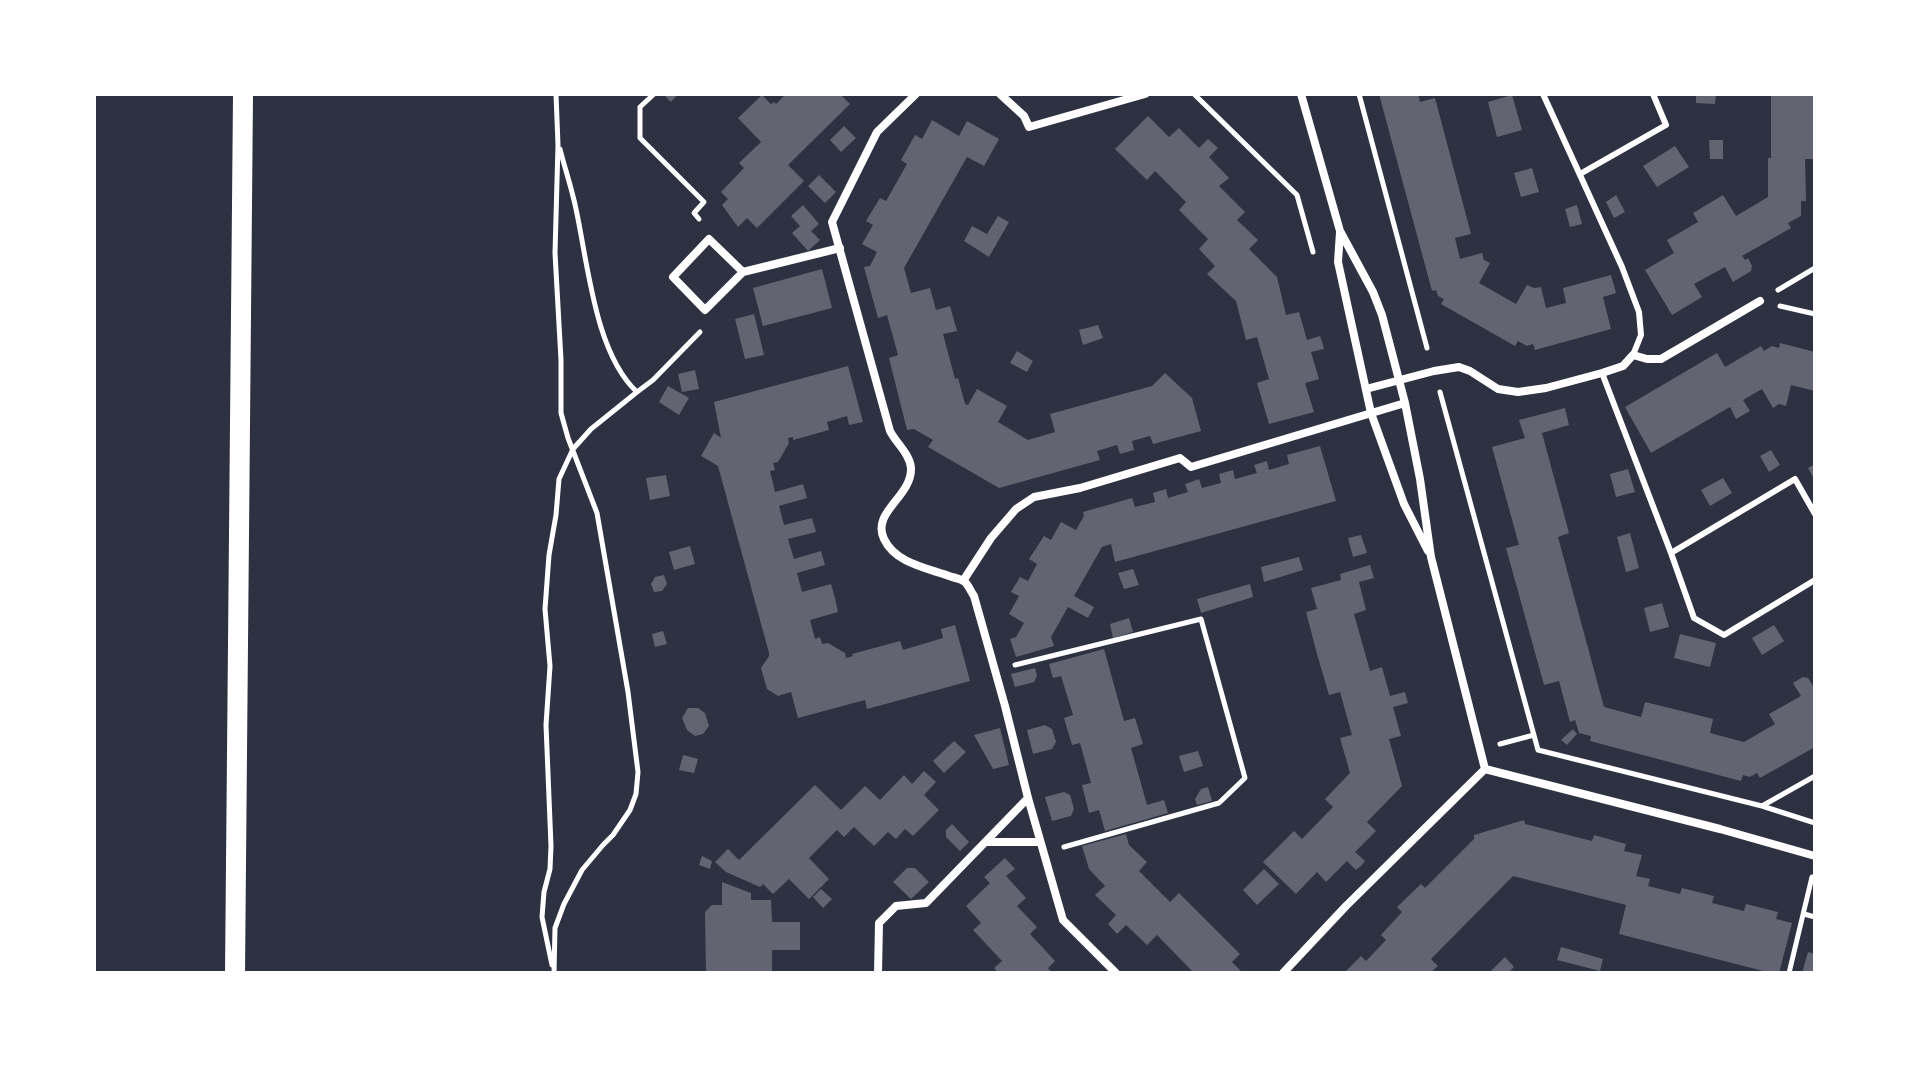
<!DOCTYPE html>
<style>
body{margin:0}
#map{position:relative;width:1909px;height:1067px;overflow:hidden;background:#2d3142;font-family:"Crimson Pro",serif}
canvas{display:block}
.frame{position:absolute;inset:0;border:96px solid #fff;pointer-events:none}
</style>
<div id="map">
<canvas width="1909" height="1067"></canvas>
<div class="frame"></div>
</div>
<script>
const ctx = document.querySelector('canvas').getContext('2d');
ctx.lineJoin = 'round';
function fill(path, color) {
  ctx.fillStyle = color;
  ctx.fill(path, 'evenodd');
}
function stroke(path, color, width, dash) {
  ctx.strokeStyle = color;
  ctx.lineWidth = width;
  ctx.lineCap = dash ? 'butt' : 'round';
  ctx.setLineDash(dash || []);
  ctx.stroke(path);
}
fill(new Path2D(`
 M663 94H678L671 102Z
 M786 94H810L811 96 813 94H840L850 104 788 165 804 181 757 228 747 218 738 227 722 205 728 199 721 192 744 168 739 163 761 142 738 118 762 95 771 104 774 102 776 104Z
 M1379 94H1418L1420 102 1435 98 1471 234 1455 238 1460 259 1482 253 1484 260 1490 263 1479 283 1516 304 1527 285 1534 288 1541 287 1546 308 1566 303 1563 288 1611 275 1616 293 1603 297 1611 329 1535 350 1533 344 1527 346 1518 341 1515 346 1441 304 1444 299 1438 296 1436 290 1432 291Z
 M1696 94H1716L1715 104 1696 103Z
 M1771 94H1815V159H1805L1806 201H1801V216L1788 223 1791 228 1742 256 1745 260 1748 258 1752 266 1751 271 1733 282 1725 267 1694 284 1702 297 1672 315 1645 270 1674 253 1667 240 1698 222 1693 213 1723 195 1736 216 1768 197V158H1771Z
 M1512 95 1522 130 1497 137 1488 102Z
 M1148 116 1169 137 1179 128 1199 148 1208 139 1218 148 1209 157 1229 178 1219 186 1245 212 1237 220 1258 240 1249 249 1277 277 1286 315 1299 312 1307 340 1320 336 1322 342 1324 349 1311 352 1319 379 1305 383 1314 412 1269 424 1257 383 1269 379 1257 337 1246 340 1236 301 1207 274 1215 266 1199 249 1208 239 1179 210 1186 202 1155 171 1147 180 1115 149Z
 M932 120 959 136 967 121 999 139 984 166 967 157 904 268 911 293 930 288 936 310 950 306 957 331 943 334 955 379 958 378 965 404 968 405 977 389 1007 406 998 422 1028 440 1055 432 1050 414 1152 386 1165 373 1192 398 1201 431 1153 444 1150 436 1132 441 1134 450 1120 454 1117 445 1097 451 1100 460 999 488 928 447 933 440 914 429 907 430 889 358 898 355 887 315 878 318 864 267 870 266 877 252 862 244 873 225 866 221 880 198 886 201 907 164 901 160 915 135 922 139Z
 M844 126 856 138 841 152 830 140Z
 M1709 140H1723V159H1710Z
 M1675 146 1689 167 1657 187 1643 166Z
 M1532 168 1539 192 1521 197 1514 173Z
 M819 175 836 192 825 203 808 186Z
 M1616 195 1625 212 1614 218 1606 202Z
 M803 205 819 224 811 231 820 240 808 251 792 233 800 226 791 216Z
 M1577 205 1582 224 1570 227 1565 209Z
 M998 216 1009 222 989 257 964 241 972 226 987 234Z
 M822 269 832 308 763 326 753 288Z
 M754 314 764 355 745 359 735 319Z
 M1098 325 1103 338 1083 345 1079 330Z
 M1780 343 1815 352V391L1791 385 1786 406 1779 404 1773 408 1762 389 1743 400 1750 411 1736 419 1730 407 1651 453 1625 407 1717 353 1725 367 1761 346 1764 351 1772 346 1779 348Z
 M1017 351 1033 361 1027 372 1010 363Z
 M848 366 863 422 849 425 847 416 827 422 829 430 793 440V437L788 438 789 443 778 462 773 463 775 470 770 471 775 492 803 484 807 498 779 506 784 525 812 518 816 532 788 539 794 559 821 551 825 565 797 573 802 592 831 584 835 598 838 612 810 620 815 639 820 637 822 644 828 643 845 653 846 658 853 656 852 654 900 641 903 650 943 638 941 629 955 625 970 681 867 709 865 700 798 718 791 692 778 696 767 689 761 668 769 656V653L718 466 701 456 714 433 721 438 714 402Z
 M695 370 699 389 682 392 678 374Z
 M668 386 689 398 679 415 659 402Z
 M1565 408 1569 425 1542 433 1569 533 1558 537 1604 707 1641 717 1645 702 1678 710 1713 719 1710 733 1744 742 1775 724 1769 714 1801 696 1793 683 1803 677 1808 678 1815 689V747L1760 778 1757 773 1750 777 1743 775 1741 781 1590 741 1591 736 1579 733 1575 720 1570 722 1559 681 1544 685 1506 548 1519 545 1492 447 1525 438 1519 420Z
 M1320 446 1336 501 1115 562 1111 544 1102 547 1074 596 1094 607 1088 618 1068 607 1051 637 1054 646 1016 657 1010 639 1016 637 1024 623 1009 614 1019 596 1011 592 1020 577 1028 581 1037 564 1029 559 1044 536 1051 540 1061 522 1076 530 1084 516 1083 512 1132 498 1135 507 1155 502 1153 493 1166 489 1168 498 1188 492 1185 484 1199 479 1202 488 1221 483 1219 474 1233 470 1235 479 1257 473 1254 465 1267 461 1269 470 1289 464 1287 455Z
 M1771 450 1780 465 1769 472 1760 456Z
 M1815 464V481L1808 468Z
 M1628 469 1635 492 1616 497 1610 474Z
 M666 475 670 496 650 500 646 478Z
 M1723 478 1732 493 1710 506 1701 490Z
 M1630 533 1639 568 1626 572 1617 537Z
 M1361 535 1367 553 1353 557 1348 538Z
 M690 546 695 564 674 570 669 552Z
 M1299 557 1303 570 1264 582 1261 567Z
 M1370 565 1374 578 1359 582 1366 610 1354 614 1370 671 1382 667 1390 696 1405 692 1406 696 1408 703 1393 707 1401 736 1389 739 1402 786 1367 822 1376 831 1355 852 1365 861 1361 866 1356 870 1347 861 1326 882 1317 872 1296 894 1263 862 1294 831 1302 839 1333 807 1325 799 1350 773 1340 738 1352 735 1340 692 1329 695 1317 654 1306 612 1317 609 1311 588 1341 580 1340 574Z
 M1133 569 1139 585 1124 589 1118 573Z
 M664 575 667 584 662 591 654 592 651 584 655 577Z
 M1250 584 1253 597 1201 613 1197 599Z
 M1662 603 1669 627 1650 632 1644 608Z
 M1129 618 1133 632 1113 638 1110 624Z
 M1774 625 1784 641 1762 655 1752 638Z
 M663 631 667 644 655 647 652 634Z
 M1680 634 1716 643 1710 667 1674 658Z
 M1104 649 1124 721 1135 718 1143 744 1131 748 1147 805 1164 800 1168 813 1105 831 1099 810 1089 813 1082 785 1091 783 1080 743 1072 745 1064 718 1073 715 1061 676 1053 678 1049 664Z
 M1035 668 1037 676 1034 682 1015 687 1011 674Z
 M688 708H698L705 713 709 726 703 734 695 736 687 730 682 718Z
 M1045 725 1052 729 1056 742 1052 749 1033 754 1027 730Z
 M1000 728 1009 765 993 769 974 735Z
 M1573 729 1577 734 1567 745 1561 740Z
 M954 741 966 752 944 773 933 761Z
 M1198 751 1203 766 1184 772 1179 756Z
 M683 755 698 759 694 773 679 770Z
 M924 771 936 782 924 795 939 810 913 836 905 829 896 839 888 832 874 846 854 827 844 837 837 830 809 858 829 879 809 899 789 879 773 894 763 884 760 887 726 872 715 862 728 849 739 860 815 785 841 810 865 786 880 800 904 775 912 784Z
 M1208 787 1212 801 1197 805 1195 799 1201 789Z
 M1064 792 1070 795 1074 809 1071 816 1052 821 1045 797Z
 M1524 820 1525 824 1592 841 1594 835 1626 844 1624 851 1642 855 1636 876 1650 879 1648 886 1680 894 1682 888 1714 896 1712 903 1744 911 1746 904 1778 912 1776 919 1792 923 1779 973H1771L1619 934 1626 905 1513 876 1431 959 1438 966 1430 973H1344L1361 956 1366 961 1386 940 1381 935 1402 912 1397 907 1421 884 1425 888 1474 839V835Z
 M952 824 969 842 960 851 946 837V830Z
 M1126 834 1129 845 1147 862 1139 871 1170 902 1179 893 1240 954 1232 962 1243 973H1194L1157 935 1147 945 1126 925 1117 934 1108 924 1116 915 1095 895 1105 886 1089 869 1082 846Z
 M702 856 712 861 710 869 699 865Z
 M1005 858 1015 869 1006 876 1026 898 1017 906 1037 927 1030 934 1055 961 1048 968 1052 973H998L994 968 1002 961 973 930 981 923 966 906 990 883 984 877Z
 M907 868H915L929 882 911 899 893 882Z
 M1264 869 1279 884 1257 905 1243 890Z
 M722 882 751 893V900H771L772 922H800V950H772V971L706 973 705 912 712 905H722Z
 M821 889 832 899 823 908 813 897Z
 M1561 947 1603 959 1600 971 1557 960Z
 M1808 952 1815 954V973H1802Z
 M1505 957 1514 967 1508 973H1489Z`), '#626471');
stroke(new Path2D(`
 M654 94 640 107V138L704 202 694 213 699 219
 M1194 94 1297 195 1313 252
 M1359 94 1427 348
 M1778 290 1815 268
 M1780 306 1815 314
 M637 392 653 380 700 332
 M1440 392 1538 750 1762 806 1815 823
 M1015 665 1201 619 1245 778 1219 803 1064 847
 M1500 744 1534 735
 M1762 806 1815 776
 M1804 914 1815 917
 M552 965 542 917 544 892 550 869 551 846 546 725 550 666 545 609 549 555 556 515 559 479 573 449 591 429 637 392C595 353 588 264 576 209 572 189 565 169 560 149
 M554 973 555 928 564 904 582 870 603 845 613 835 630 810 636 794 638 772 628 692 597 513 568 438 561 413V360L555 253 558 145 556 94
 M1789 973 1812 877`), '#fff', 5);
stroke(new Path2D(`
 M1543 94 1622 267 1639 312 1641 335 1633 355
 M1580 174 1666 125 1653 94
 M1602 373 1671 553 1694 618 1724 635 1815 580
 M1671 553 1795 479 1815 514`), '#fff', 6);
stroke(new Path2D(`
 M916 94 877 132 832 222 890 431C896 443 910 454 911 468 912 497 871 512 884 539 896 564 928 568 952 577 956 578 960 579 964 581 968 584 971 592 974 596L1005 706 1028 798 1063 920 1116 973
 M1000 94 1024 116 1029 127 1145 94
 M1301 94 1340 231 1373 292 1382 315 1405 403 1420 479 1431 557 1485 769 1720 829 1815 856
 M1340 232 1338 262 1371 413 1404 504 1428 551
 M743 272 709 239 673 277 705 310 743 272 840 248
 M1366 389 1434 371 1459 367 1470 371 1498 389 1518 392 1546 388 1602 373 1623 366 1633 355 1647 359H1661L1760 301
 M963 581 991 538 1016 509 1034 497 1080 488 1180 458 1191 467 1405 403
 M987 842H1040
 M878 973 879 923 896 906 926 903 1028 798
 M1283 973 1346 906 1485 769`), '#fff', 8);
stroke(new Path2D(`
 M235 973 243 94`), '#fff', 20);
</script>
